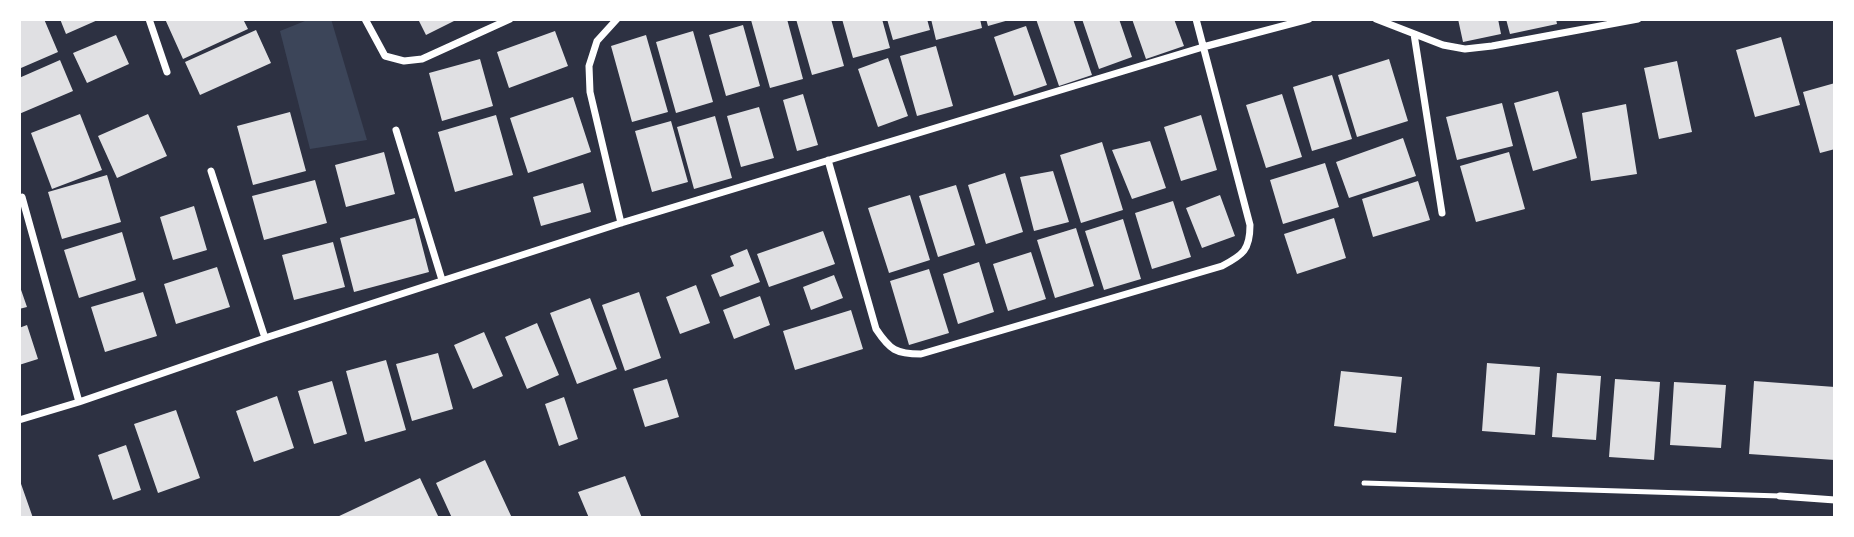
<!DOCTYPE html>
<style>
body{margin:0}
#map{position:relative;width:1854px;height:537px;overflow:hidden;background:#2d3142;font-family:Poppins,sans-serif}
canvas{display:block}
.frame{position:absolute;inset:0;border:21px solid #fff;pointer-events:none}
</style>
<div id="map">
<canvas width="1854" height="537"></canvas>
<div class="frame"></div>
</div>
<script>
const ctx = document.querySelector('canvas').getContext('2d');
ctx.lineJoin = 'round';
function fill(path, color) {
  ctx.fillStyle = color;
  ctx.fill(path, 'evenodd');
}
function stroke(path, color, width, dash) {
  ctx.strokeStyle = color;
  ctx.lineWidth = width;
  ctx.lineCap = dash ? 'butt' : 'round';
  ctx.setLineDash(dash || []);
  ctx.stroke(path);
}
fill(new Path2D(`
 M310 19H331L367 140 310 149 280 31Z`), '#3c4559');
fill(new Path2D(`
 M19 19H44L58 52 21 68Z
 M60 19H100L66 34Z
 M165 19H243L248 29 183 59Z
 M418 19H458L426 35Z
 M787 19 803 79 770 88 751 20Z
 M796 19H831L844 66 812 75Z
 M842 19H882L890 48 853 58Z
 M887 19H927L930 30 893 40Z
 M931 19H980L982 28 936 40Z
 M986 19H1009V20L988 26Z
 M1036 19H1073L1092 75 1059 86Z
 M1082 19H1119L1132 57 1099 69Z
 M1132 19H1174L1184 46 1146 59Z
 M1458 19H1498L1501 34 1463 42Z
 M1506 19H1556L1557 24 1510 34Z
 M743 25 760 86 726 96 709 35Z
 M1026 26 1047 85 1014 96 994 37Z
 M256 30 271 63 200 95 185 62Z
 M555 31 568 66 509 88 497 52Z
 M693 31 713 102 676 113 656 42Z
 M116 35 129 64 87 83 73 53Z
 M646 35 668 112 632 122 611 46Z
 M1781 37 1800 105 1755 117 1736 50Z
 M936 46 953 106 917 116 900 56Z
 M888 58 908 116 878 127 858 69Z
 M480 59 493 106 442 121 429 73Z
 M1389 59 1408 121 1357 137 1338 75Z
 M60 60 73 91 19 114V78Z
 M1677 61 1692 132 1659 139 1644 68Z
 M1332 75 1352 139 1312 151 1293 87Z
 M1835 83V149L1820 153 1803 92Z
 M1558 91 1577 158 1533 171 1514 103Z
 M803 94 818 145 797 151 783 100Z
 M1282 94 1302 157 1266 168 1246 105Z
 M573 97 591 152 528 173 510 118Z
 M1502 103 1513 146 1457 160 1446 117Z
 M1626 104 1637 174 1591 181 1582 113Z
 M759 107 774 158 741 167 727 116Z
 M290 112 306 171 253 185 237 126Z
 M80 114 102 170 52 189 31 133Z
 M148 114 167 156 117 178 98 136Z
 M496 115 513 175 455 192 438 132Z
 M1201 115 1217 170 1181 181 1164 127Z
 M715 116 732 178 694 189 677 127Z
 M671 121 688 182 652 192 635 131Z
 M1403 138 1416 176 1349 198 1336 162Z
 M1150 141 1166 188 1132 199 1112 150Z
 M1102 142 1123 210 1081 223 1060 155Z
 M384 152 395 194 346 207 335 165Z
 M1509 152 1525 209 1476 222 1460 166Z
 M1325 163 1339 207 1283 224 1270 180Z
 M1053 171 1069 222 1034 231 1020 177Z
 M1005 173 1023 232 986 244 968 185Z
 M107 175 121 222 62 239 48 192Z
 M315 180 327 223 264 240 252 196Z
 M1418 181 1430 220 1373 237 1362 199Z
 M583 183 591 212 541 226 533 197Z
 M956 185 975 245 938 257 919 196Z
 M910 195 930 260 889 273 868 208Z
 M1220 195 1235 236 1202 248 1186 208Z
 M1173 201 1191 257 1152 269 1135 213Z
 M194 206 207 250 173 260 160 217Z
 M415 218 429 272 354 292 340 238Z
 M1334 218 1346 258 1297 274 1284 234Z
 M1123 219 1141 279 1104 290 1085 231Z
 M1076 228 1094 286 1055 298 1037 240Z
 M823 231 835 264 769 287 757 254Z
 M122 232 136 280 79 298 64 250Z
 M333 242 345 287 294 300 282 255Z
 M747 249 760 282 720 297 711 275 734 266 730 256Z
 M1031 252 1046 299 1008 311 993 264Z
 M979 262 994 312 958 324 943 274Z
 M217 267 230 307 176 324 164 284Z
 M929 269 949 333 909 345 890 281Z
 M834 275 843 298 811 310 803 287Z
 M19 284 27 307 19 309Z
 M696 285 710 323 680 334 666 297Z
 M143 292 157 336 105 352 91 307Z
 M639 292 661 358 625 371 602 305Z
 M760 296 770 325 734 339 723 310Z
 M590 298 617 369 577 384 550 313Z
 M851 310 863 349 795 370 783 331Z
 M537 323 559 375 527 389 505 337Z
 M27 325 38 359 19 365V328Z
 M484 332 503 376 473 389 454 345Z
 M438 353 453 409 412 421 396 364Z
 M386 360 406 430 365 442 346 371Z
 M1487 363 1540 367 1535 435 1482 431Z
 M1341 371 1402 377 1396 433 1334 426Z
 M1557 373 1601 376 1596 440 1552 437Z
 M667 379 679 417 645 427 633 389Z
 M1615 379 1660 382 1654 460 1609 457Z
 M332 381 347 434 314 444 298 391Z
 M1754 381 1835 387V460L1749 454Z
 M1674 382 1726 385 1721 448 1670 445Z
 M277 396 294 448 254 462 236 411Z
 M564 397 578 439 559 446 545 404Z
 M176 410 200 478 158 493 134 424Z
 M126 445 141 490 113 500 98 455Z
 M485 460 512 518H452L436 483Z
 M625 476 642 518H589L578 492Z
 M420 478 439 518H335Z
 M19 481H20L33 518H19Z`), '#e0e0e3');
stroke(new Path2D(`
 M1364 483 1780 496`), '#fff', 5);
stroke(new Path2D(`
 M149 19 167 72
 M365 19 385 56 404 61 422 59 510 19
 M617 19 597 41 589 66 590 92 621 223
 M1376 19 1443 45 1465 49 1492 46 1638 19
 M1414 34 1442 213
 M396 130 442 280
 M828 160 876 329C890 350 896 354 921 354L1222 266C1243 255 1250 250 1250 225L1196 19
 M211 171 265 338
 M22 197 79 402
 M19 420 79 402 265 338 621 223 1203 47 1309 19
 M1780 496 1835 500`), '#fff', 7);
</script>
